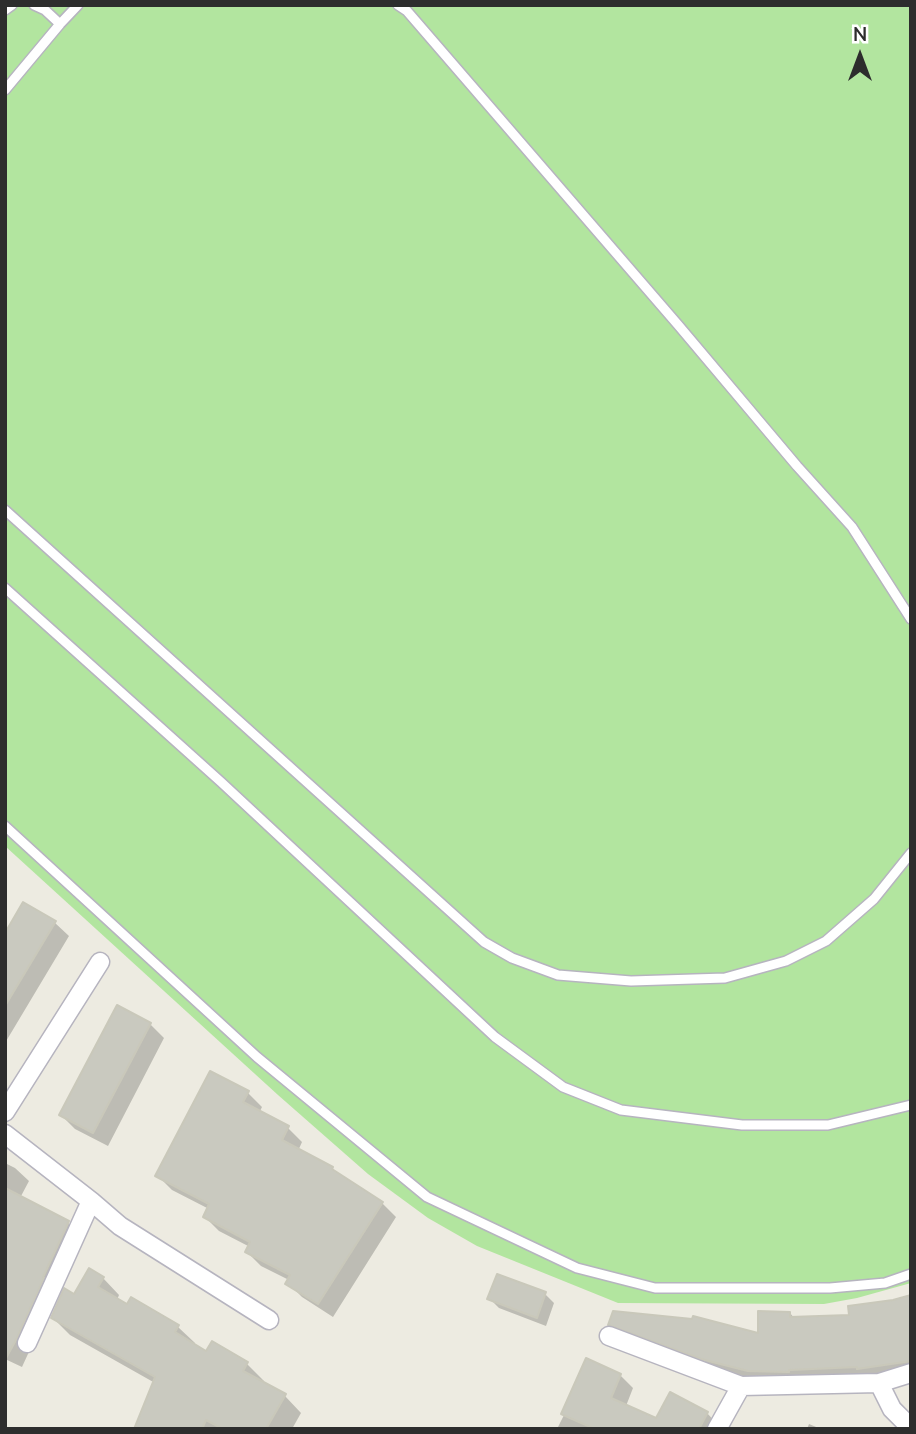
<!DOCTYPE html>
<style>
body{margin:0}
#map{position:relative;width:916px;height:1434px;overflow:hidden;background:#edebe1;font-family:"Nunito Sans",sans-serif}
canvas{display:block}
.frame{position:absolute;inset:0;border:7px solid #2d2d2d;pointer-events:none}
.north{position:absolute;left:825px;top:21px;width:70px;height:70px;-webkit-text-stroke:5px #fff;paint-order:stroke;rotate:0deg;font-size:19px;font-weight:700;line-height:28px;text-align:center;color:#2d2d2d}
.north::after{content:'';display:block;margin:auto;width:24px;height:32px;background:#2d2d2d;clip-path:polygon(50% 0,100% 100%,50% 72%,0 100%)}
</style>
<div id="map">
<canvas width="916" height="1434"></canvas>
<div class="frame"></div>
<div class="north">N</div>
</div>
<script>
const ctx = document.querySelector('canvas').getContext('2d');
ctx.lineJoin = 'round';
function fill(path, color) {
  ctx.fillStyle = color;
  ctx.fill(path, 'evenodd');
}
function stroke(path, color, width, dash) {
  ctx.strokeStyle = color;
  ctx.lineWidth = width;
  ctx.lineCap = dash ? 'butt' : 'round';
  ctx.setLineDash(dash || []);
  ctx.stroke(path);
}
fill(new Path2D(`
 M5 5H911V1283L857 1298 824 1304 618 1303 477 1246 428 1218 368 1174 278 1095 5 846Z`), '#b2e59f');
fill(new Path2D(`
 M54 922 69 936 5 1043V936Z
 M150 1024 164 1038 108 1146 75 1129 61 1115Z
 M248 1093 262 1107 259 1113 288 1128 302 1142 298 1151 332 1169 340 1177 382 1203 396 1217 333 1317 302 1297 288 1283 289 1280 261 1266 247 1252 250 1247 219 1231 205 1217 209 1209 172 1190 158 1176Z
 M5 1163 15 1168 29 1181 20 1198 68 1223 82 1236 22 1367 5 1359Z
 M103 1278 119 1295 117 1300 128 1306 132 1299 178 1327 195 1343 194 1345 206 1353 212 1343 247 1364 264 1381 263 1382 285 1396 301 1413 292 1429H136L155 1383 70 1335 53 1318 75 1296Z
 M545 1294 554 1303 546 1326 499 1308 490 1299Z
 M911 1297V1374L761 1382 714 1370 623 1337 610 1324 760 1335 790 1313 795 1319 851 1317Z
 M620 1375 633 1388 626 1406 657 1420 707 1413 720 1427 719 1429H557L564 1415Z
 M809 1424 821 1429H807Z`), '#0003');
const building = new Path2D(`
 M23 902 56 921 5 1006V933Z
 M117 1005 151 1023 93 1133 59 1115Z
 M210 1071 249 1091 243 1102 289 1126 282 1140 333 1167 332 1169 383 1202 318 1304 285 1284 290 1275 245 1252 250 1242 203 1217 209 1204 155 1176Z
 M5 1188 69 1221 43 1277 44 1278 17 1338 5 1360Z
 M89 1268 104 1277 98 1287 127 1304 131 1297 179 1325 175 1332 206 1351 212 1341 248 1362 243 1371 286 1394 266 1429H223L206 1420 202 1429H134L155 1377 51 1318 64 1288 74 1294Z
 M497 1274 546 1292 537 1318 487 1299Z
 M911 1295V1361L857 1369V1367L789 1370V1372L748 1371 701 1359 608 1325 613 1311 692 1319 693 1316 758 1333V1311L790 1312V1317L849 1315 848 1306 893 1300Z
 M586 1358 621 1374 611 1398 656 1418 670 1392 708 1412 699 1429H595L561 1414Z`);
fill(building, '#c9c9bf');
stroke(building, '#c9c8ba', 2);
const lane = new Path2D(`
 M34 5 45 10 60 24
 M398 5 407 11 679 326 797 466 852 527 911 619
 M5 10 12 5
 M5 90 60 24 78 5
 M5 510 484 942 512 958 558 975 631 981 725 978 786 961 826 941 874 899 911 853
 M5 588 221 782 495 1037 563 1087 621 1110 742 1125H828L911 1105
 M5 826 257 1057 427 1197 577 1268 655 1288H830L885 1283 911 1274`);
const street = new Path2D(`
 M5 1112 100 962
 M5 1134 91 1201 27 1343
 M91 1201 120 1226 269 1320
 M609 1336 741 1386 879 1383 911 1373
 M879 1383 892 1409 911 1428
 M717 1429 741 1386`);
stroke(lane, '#b6b4bf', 12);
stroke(street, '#b6b4bf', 21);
stroke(lane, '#fff', 9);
stroke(street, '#fff', 18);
</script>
